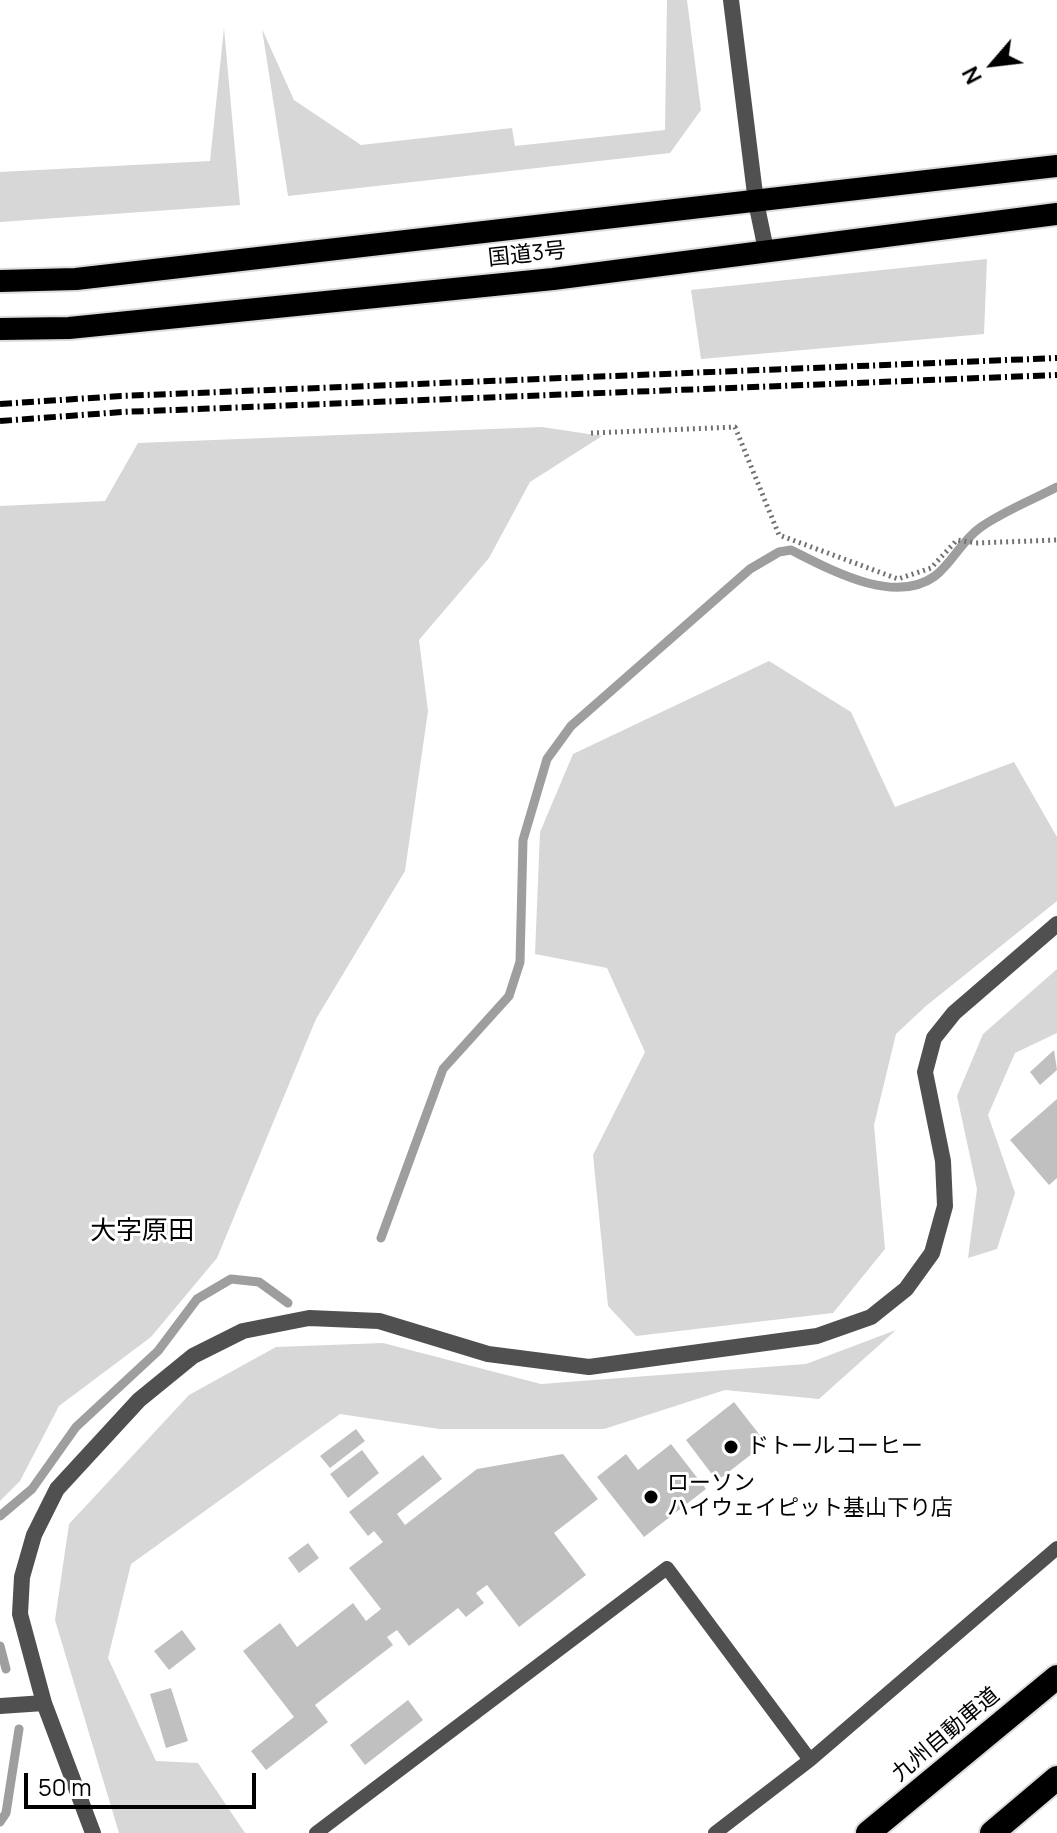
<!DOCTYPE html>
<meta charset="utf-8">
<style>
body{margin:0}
#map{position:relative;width:1057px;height:1833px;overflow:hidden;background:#fff;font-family:Manrope,sans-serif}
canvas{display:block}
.north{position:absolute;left:953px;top:24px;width:80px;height:80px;-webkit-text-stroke:6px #fff;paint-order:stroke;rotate:242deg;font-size:22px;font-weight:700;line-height:32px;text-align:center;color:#000}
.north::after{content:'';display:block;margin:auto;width:28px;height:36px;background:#000;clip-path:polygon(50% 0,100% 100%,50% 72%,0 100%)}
.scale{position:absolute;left:24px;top:1773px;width:232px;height:36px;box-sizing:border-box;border:4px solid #000;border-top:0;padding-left:10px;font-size:24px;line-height:28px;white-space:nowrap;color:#000;-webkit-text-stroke:6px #fff;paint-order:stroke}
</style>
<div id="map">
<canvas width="1057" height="1833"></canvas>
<div class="north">N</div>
<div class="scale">50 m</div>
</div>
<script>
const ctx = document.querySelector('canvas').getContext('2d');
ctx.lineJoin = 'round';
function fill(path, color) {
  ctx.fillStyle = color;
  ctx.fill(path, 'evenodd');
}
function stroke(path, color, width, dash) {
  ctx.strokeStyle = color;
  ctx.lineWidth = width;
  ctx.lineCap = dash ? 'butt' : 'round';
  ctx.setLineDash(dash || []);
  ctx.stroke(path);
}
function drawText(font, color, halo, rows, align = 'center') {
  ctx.font = font + ' Manrope,"Noto Sans JP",sans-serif';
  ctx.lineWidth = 6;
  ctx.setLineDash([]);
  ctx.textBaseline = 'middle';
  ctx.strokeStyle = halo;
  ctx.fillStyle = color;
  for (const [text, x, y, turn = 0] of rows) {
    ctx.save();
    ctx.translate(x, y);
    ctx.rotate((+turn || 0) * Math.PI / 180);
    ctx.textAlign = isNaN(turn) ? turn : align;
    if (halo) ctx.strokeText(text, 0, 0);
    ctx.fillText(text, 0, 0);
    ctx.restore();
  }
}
fill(new Path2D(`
 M667 0H687L701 110 670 153 288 196 262 29 294 100 361 145 512 128 515 146 665 130Z
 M224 28 240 205 0 222V172L210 161Z
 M987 259 984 334 701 359 691 290Z
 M542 427 602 436 530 482 489 558 419 640 428 711 405 871 316 1019 217 1258 151 1337 59 1406 20 1481 0 1501V506L105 501 138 443Z
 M769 661 851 712 895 807 1014 762 1057 837V901L926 1006 896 1034 874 1125 885 1249 833 1313 636 1336 608 1306 593 1155 645 1052 607 968 535 954 540 832 573 754Z
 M1057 969V1033L1015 1053 988 1115 1015 1193 997 1249 968 1258 977 1189 957 1096 983 1034Z
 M896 1330 819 1399 725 1390 604 1429H439L340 1414 131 1564 108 1658 156 1761 198 1763 245 1833H119L55 1620 69 1524 189 1395 276 1347 383 1343 541 1384 806 1364Z`), '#d7d7d7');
stroke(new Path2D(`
 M381 1238 443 1069 509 996 520 962 523 840 547 759 571 726 750 569 779 552 791 550C829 569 894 606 935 576 952 563 962 540 981 527 1004 511 1032 500 1057 487
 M0 1516 32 1489 76 1427 158 1351 197 1299 231 1279 259 1282 288 1303
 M0 1646 6 1669
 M0 1822 6 1813 19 1729`), '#9e9e9e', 9);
fill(new Path2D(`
 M1054 1050 1057 1070 1040 1085 1030 1072Z
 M1057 1099V1178L1049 1185 1010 1140Z
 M734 1402 766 1443 717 1481 686 1440Z
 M356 1429 365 1441 330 1468 320 1456Z
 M671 1444 706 1489 644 1537 597 1477 626 1454 638 1470Z
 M362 1450 379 1473 348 1498 330 1474Z
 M563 1454 598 1499 554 1533 586 1575 519 1627 487 1585 476 1593 484 1603 466 1617 458 1608 409 1646 397 1630 387 1637 393 1645 315 1705 328 1722 266 1770 251 1751 294 1717 243 1651 280 1623 297 1647 353 1603 366 1621 381 1609 349 1568 383 1542 374 1531 368 1536 349 1512 423 1455 442 1479 397 1514 405 1525 477 1469Z
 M308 1543 319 1558 299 1573 288 1558Z
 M182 1630 196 1649 169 1670 154 1651Z
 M171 1688 188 1741 166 1748 150 1694Z
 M408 1700 423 1720 365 1765 350 1745Z`), '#c0c0c0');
const trunk = new Path2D(`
 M0 281 76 279 1057 166
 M0 329 69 328 553 279 1057 214`);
const motorway = new Path2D(`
 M868 1833 1057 1677
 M992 1833 1057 1778`);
stroke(trunk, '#dbdbdb', 26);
stroke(motorway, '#dbdbdb', 28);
stroke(new Path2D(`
 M591 433 735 427 779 535 898 579 931 568 957 540 976 543 1057 540`), '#727272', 5, [2, 4]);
stroke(new Path2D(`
 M316 1833 667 1568 810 1760
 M715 1833 810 1760 1057 1548`), '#505050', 14);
stroke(new Path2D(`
 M0 1706 44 1703
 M93 1833 44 1703 20 1614 22 1577 34 1535 57 1489 139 1400 193 1356 243 1331 309 1318 379 1321 488 1354 589 1367 817 1336 871 1317 906 1289 932 1253 945 1206 943 1161 925 1072 934 1038 954 1013 1057 924`), '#505050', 16);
stroke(new Path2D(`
 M731 0 756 202 766 250`), '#505050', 16);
stroke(trunk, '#000', 22);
stroke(motorway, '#000', 24);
stroke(new Path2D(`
 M0 404 121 396 1057 358
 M0 421 122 412 1057 375`), '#000', 6, [12, 4, 2, 4]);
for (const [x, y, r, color] of [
 [731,1447,8,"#000"],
 [651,1497,8,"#000"]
]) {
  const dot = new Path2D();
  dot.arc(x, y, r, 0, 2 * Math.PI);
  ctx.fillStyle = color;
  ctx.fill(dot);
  stroke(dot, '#fff', 3);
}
drawText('22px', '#000', '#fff', [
 ["国道3号",527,255,-6],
 ["九州自動車道",946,1735,-40]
]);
drawText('22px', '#000', '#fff', [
 ["ドトールコーヒー",747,1447],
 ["ローソン",667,1484],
 ["ハイウェイピット基山下り店",667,1509]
], 'left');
drawText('26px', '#000', '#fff', [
 ["大字原田",142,1232]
]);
</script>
